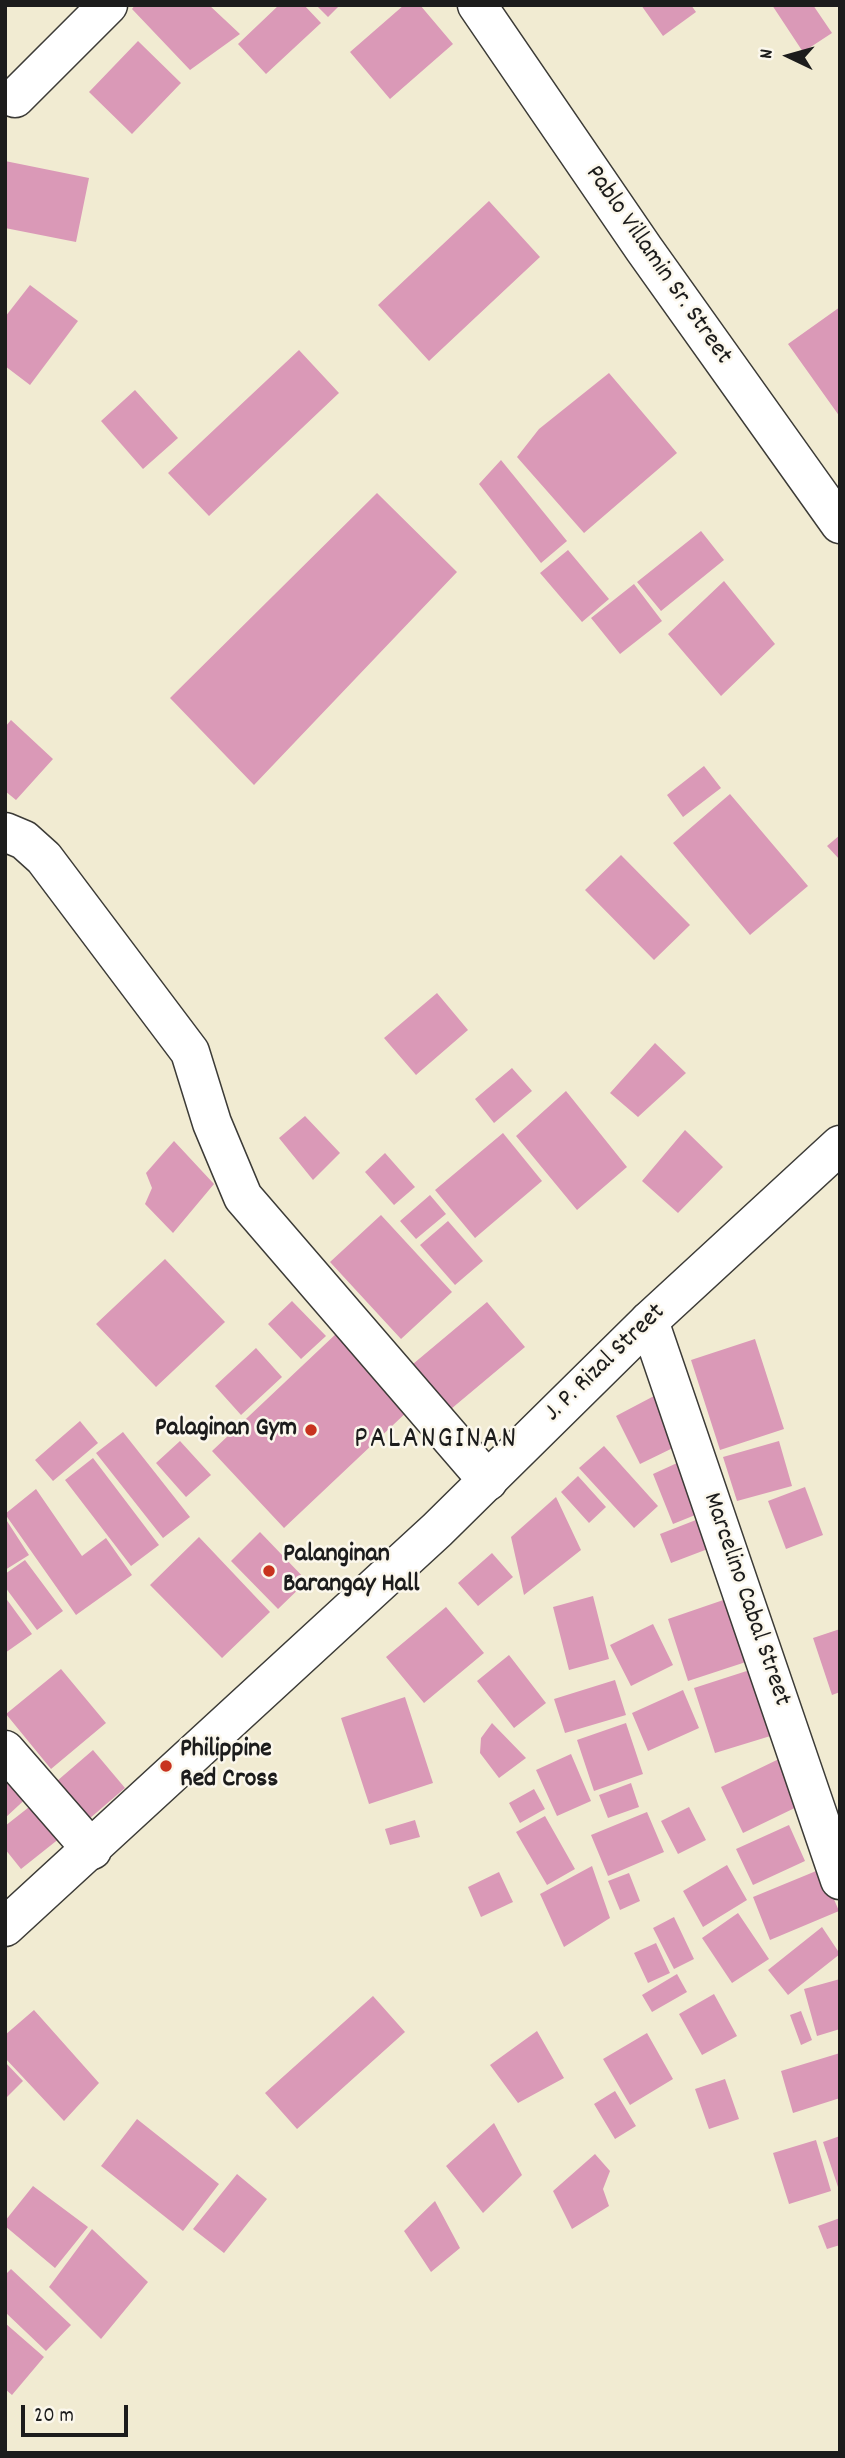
<!DOCTYPE html>
<style>
body{margin:0}
#map{position:relative;width:845px;height:2458px;overflow:hidden;background:#f1ebd2;font-family:Dekko,sans-serif}
canvas{display:block}
.frame{position:absolute;inset:0;border:7px solid #1c1c1c;pointer-events:none}
.north{position:absolute;left:754px;top:21px;width:70px;height:70px;-webkit-text-stroke:5px #fbf7ec;paint-order:stroke;rotate:275deg;font-size:19px;font-weight:700;line-height:28px;text-align:center;color:#1c1c1c}
.north::after{content:'';display:block;margin:auto;width:24px;height:32px;background:#1c1c1c;clip-path:polygon(50% 0,100% 100%,50% 72%,0 100%)}
.scale{position:absolute;left:21px;top:2405px;width:107px;height:32px;box-sizing:border-box;border:4px solid #1c1c1c;border-top:0;padding-left:9px;font-size:21px;line-height:24px;white-space:nowrap;color:#1c1c1c;-webkit-text-stroke:5px #fbf7ec;paint-order:stroke}
</style>
<div id="map">
<canvas width="845" height="2458"></canvas>
<div class="frame"></div>
<div class="north">N</div>
<div class="scale">20 m</div>
</div>
<script>
const ctx = document.querySelector('canvas').getContext('2d');
ctx.lineJoin = 'round';
function fill(path, color) {
  ctx.fillStyle = color;
  ctx.fill(path, 'evenodd');
}
function stroke(path, color, width, dash) {
  ctx.strokeStyle = color;
  ctx.lineWidth = width;
  ctx.lineCap = dash ? 'butt' : 'round';
  ctx.setLineDash(dash || []);
  ctx.stroke(path);
}
function drawText(font, color, halo, rows, align = 'center') {
  ctx.font = font + ' Dekko,sans-serif';
  ctx.lineWidth = 5;
  ctx.setLineDash([]);
  ctx.textBaseline = 'middle';
  ctx.strokeStyle = halo;
  ctx.fillStyle = color;
  for (const [text, x, y, turn = 0] of rows) {
    ctx.save();
    ctx.translate(x, y);
    ctx.rotate((+turn || 0) * Math.PI / 180);
    ctx.textAlign = isNaN(turn) ? turn : align;
    if (halo) ctx.strokeText(text, 0, 0);
    ctx.fillText(text, 0, 0);
    ctx.restore();
  }
}
fill(new Path2D(`
 M135 5H209L240 34 190 70 132 9Z
 M279 5H304L321 23 266 74 238 44Z
 M316 5H340L328 17Z
 M404 5H420L453 44 390 99 350 52Z
 M641 5H691L696 12 663 36Z
 M772 5H813L832 33 803 52Z
 M138 41 181 83 132 134 89 92Z
 M5 161 89 178 76 242 5 228Z
 M489 201 540 257 429 361 378 305Z
 M30 285 78 321 30 385 5 366V317Z
 M840 307V417L788 344Z
 M299 350 339 393 209 516 168 473Z
 M609 373 677 453 584 533 517 457 539 429Z
 M135 390 178 438 143 469 101 421Z
 M501 460 567 541 541 563 479 484Z
 M377 493 457 572 254 785 170 698Z
 M701 531 724 560 661 611 637 582Z
 M568 550 609 599 582 622 540 573Z
 M724 581 775 644 721 696 668 634Z
 M634 584 662 621 620 654 591 618Z
 M11 720 53 759 16 800 5 791V727Z
 M704 766 721 788 683 817 667 795Z
 M730 794 808 886 750 935 673 843Z
 M840 835V860L827 846Z
 M621 855 690 925 654 960 585 890Z
 M437 993 468 1030 416 1075 384 1038Z
 M655 1043 686 1073 638 1117 610 1093Z
 M512 1068 532 1091 494 1123 475 1099Z
 M566 1091 627 1167 577 1210 516 1136Z
 M305 1116 340 1153 313 1180 279 1138Z
 M685 1130 723 1167 678 1213 642 1181Z
 M503 1133 542 1181 475 1238 435 1190Z
 M174 1141 214 1184 173 1233 145 1204 152 1188 146 1173Z
 M385 1153 415 1187 394 1205 365 1172Z
 M430 1195 446 1214 416 1239 400 1221Z
 M381 1215 452 1292 401 1339 330 1262Z
 M448 1221 483 1261 455 1285 420 1245Z
 M165 1259 225 1322 156 1387 96 1324Z
 M292 1301 326 1336 301 1359 268 1324Z
 M487 1302 525 1347 451 1409 413 1364Z
 M338 1332 410 1409 284 1528 212 1451Z
 M755 1339 784 1429 720 1450 691 1360Z
 M256 1348 282 1377 241 1415 215 1386Z
 M654 1396 679 1445 640 1464 616 1416Z
 M80 1421 98 1443 53 1481 35 1460Z
 M123 1432 190 1517 163 1538 96 1453Z
 M180 1441 211 1475 186 1497 156 1463Z
 M779 1441 792 1486 737 1501 723 1457Z
 M604 1446 658 1506 634 1528 579 1468Z
 M93 1458 159 1545 131 1566 65 1480Z
 M688 1458 710 1509 673 1524 653 1474Z
 M578 1476 606 1507 589 1523 561 1492Z
 M805 1487 823 1535 786 1549 768 1501Z
 M36 1489 82 1556 106 1538 132 1575 76 1615 5 1514Z
 M556 1497 581 1550 524 1595 511 1537Z
 M5 1518 29 1555 5 1570Z
 M701 1518 713 1547 671 1563 660 1534Z
 M260 1532 307 1581 278 1609 231 1561Z
 M199 1537 270 1612 222 1658 150 1585Z
 M492 1553 513 1577 478 1606 458 1583Z
 M25 1560 63 1611 37 1630 5 1587V1574Z
 M593 1596 609 1659 569 1670 553 1607Z
 M735 1596 755 1659 688 1681 668 1619Z
 M5 1597 32 1634 5 1653Z
 M446 1607 484 1653 424 1703 386 1657Z
 M653 1624 673 1665 631 1686 610 1645Z
 M840 1629V1692L832 1695 813 1638Z
 M509 1655 546 1703 514 1728 477 1681Z
 M756 1668 777 1734 715 1753 694 1688Z
 M61 1669 106 1723 51 1769 6 1714Z
 M615 1680 626 1715 565 1733 554 1699Z
 M683 1690 699 1728 648 1751 632 1713Z
 M405 1697 433 1783 369 1804 341 1718Z
 M492 1723 526 1758 499 1778 480 1753 481 1738Z
 M626 1723 643 1774 594 1791 577 1740Z
 M93 1750 125 1788 89 1819 57 1781Z
 M571 1754 591 1801 557 1816 536 1770Z
 M781 1758 803 1804 743 1833 721 1787Z
 M5 1764 32 1793 5 1818Z
 M631 1783 639 1807 608 1818 599 1795Z
 M534 1789 545 1809 520 1823 509 1803Z
 M38 1800 65 1834 21 1869 5 1849V1826Z
 M689 1807 706 1840 678 1854 661 1821Z
 M647 1812 664 1852 608 1876 591 1835Z
 M545 1816 575 1869 547 1885 516 1832Z
 M415 1820 420 1837 390 1845 385 1829Z
 M789 1825 805 1861 753 1885 736 1849Z
 M727 1865 747 1900 703 1927 683 1891Z
 M592 1866 610 1918 564 1947 540 1894Z
 M821 1869 839 1911 770 1940 753 1897Z
 M499 1872 513 1902 481 1917 468 1887Z
 M629 1873 640 1901 620 1910 608 1881Z
 M738 1913 769 1959 732 1983 702 1938Z
 M674 1917 694 1959 674 1969 653 1928Z
 M822 1927 840 1954 788 1995 768 1970Z
 M656 1943 670 1973 648 1983 634 1953Z
 M677 1974 687 1992 652 2012 642 1995Z
 M840 1979V2029L817 2036 804 1989Z
 M714 1994 737 2036 702 2055 679 2014Z
 M373 1996 405 2032 297 2129 265 2093Z
 M34 2010 99 2083 64 2121 5 2058V2035Z
 M801 2011 812 2040 801 2045 790 2015Z
 M537 2031 564 2078 518 2103 490 2065Z
 M647 2033 673 2079 630 2105 603 2059Z
 M840 2053V2098L793 2113 781 2071Z
 M5 2062 23 2081 5 2099Z
 M725 2079 739 2119 709 2129 695 2089Z
 M615 2091 636 2126 615 2139 594 2104Z
 M137 2119 219 2184 183 2231 101 2166Z
 M494 2123 522 2175 483 2213 446 2166Z
 M840 2136V2190H839L823 2142Z
 M816 2140 831 2191 789 2204 773 2153Z
 M595 2154 610 2171 603 2189 609 2206 572 2229 553 2191Z
 M237 2174 267 2199 224 2253 193 2229Z
 M33 2186 88 2227 55 2268 5 2226V2221Z
 M435 2201 460 2248 431 2272 404 2231Z
 M840 2218V2245L827 2249 818 2226Z
 M92 2229 148 2282 101 2339 49 2287Z
 M11 2269 71 2325 46 2351 5 2312V2275Z
 M5 2323 44 2357 12 2395 5 2389Z`), '#da99b7');
const minor = new Path2D(`
 M477 5 644 249 840 524
 M15 98 108 5
 M5 832 24 840 44 858 190 1052 212 1123 243 1197 488 1481
 M649 1321 840 1880
 M5 1750 92 1850`);
const major = new Path2D(`
 M5 1927 437 1530 649 1321 840 1145`);
stroke(minor, '#3c3b37', 41);
stroke(major, '#3c3b37', 41);
stroke(minor, '#fff', 38);
stroke(major, '#fff', 38);
for (const [x, y, r, color] of [
 [311,1430,7,"#c8321e"],
 [269,1571,7,"#c8321e"],
 [166,1766,7,"#c8321e"]
]) {
  const dot = new Path2D();
  dot.arc(x, y, r, 0, 2 * Math.PI);
  ctx.fillStyle = color;
  ctx.fill(dot);
  stroke(dot, '#fbf7ec', 2.5);
}
drawText('26px', '#1c1c1c', '#fbf7ec', [
 ["Pablo Villamin Sr. Street",657,266,55],
 ["J. P. Rizal Street",606,1364,-44],
 ["Marcelino Cabal Street",745,1600,71]
]);
drawText('bold 26px', '#1c1c1c', '#fbf7ec', [
 ["Palaginan Gym",297,1430,"right"],
 ["Palanginan",283,1556],
 ["Barangay Hall",283,1586],
 ["Philippine",180,1751],
 ["Red Cross",180,1781]
], 'left');
ctx.letterSpacing = '2px';
drawText('30px', '#1c1c1c', '#fbf7ec', [
 ["PALANGINAN",436,1442]
]);
ctx.letterSpacing = '0px';
</script>
